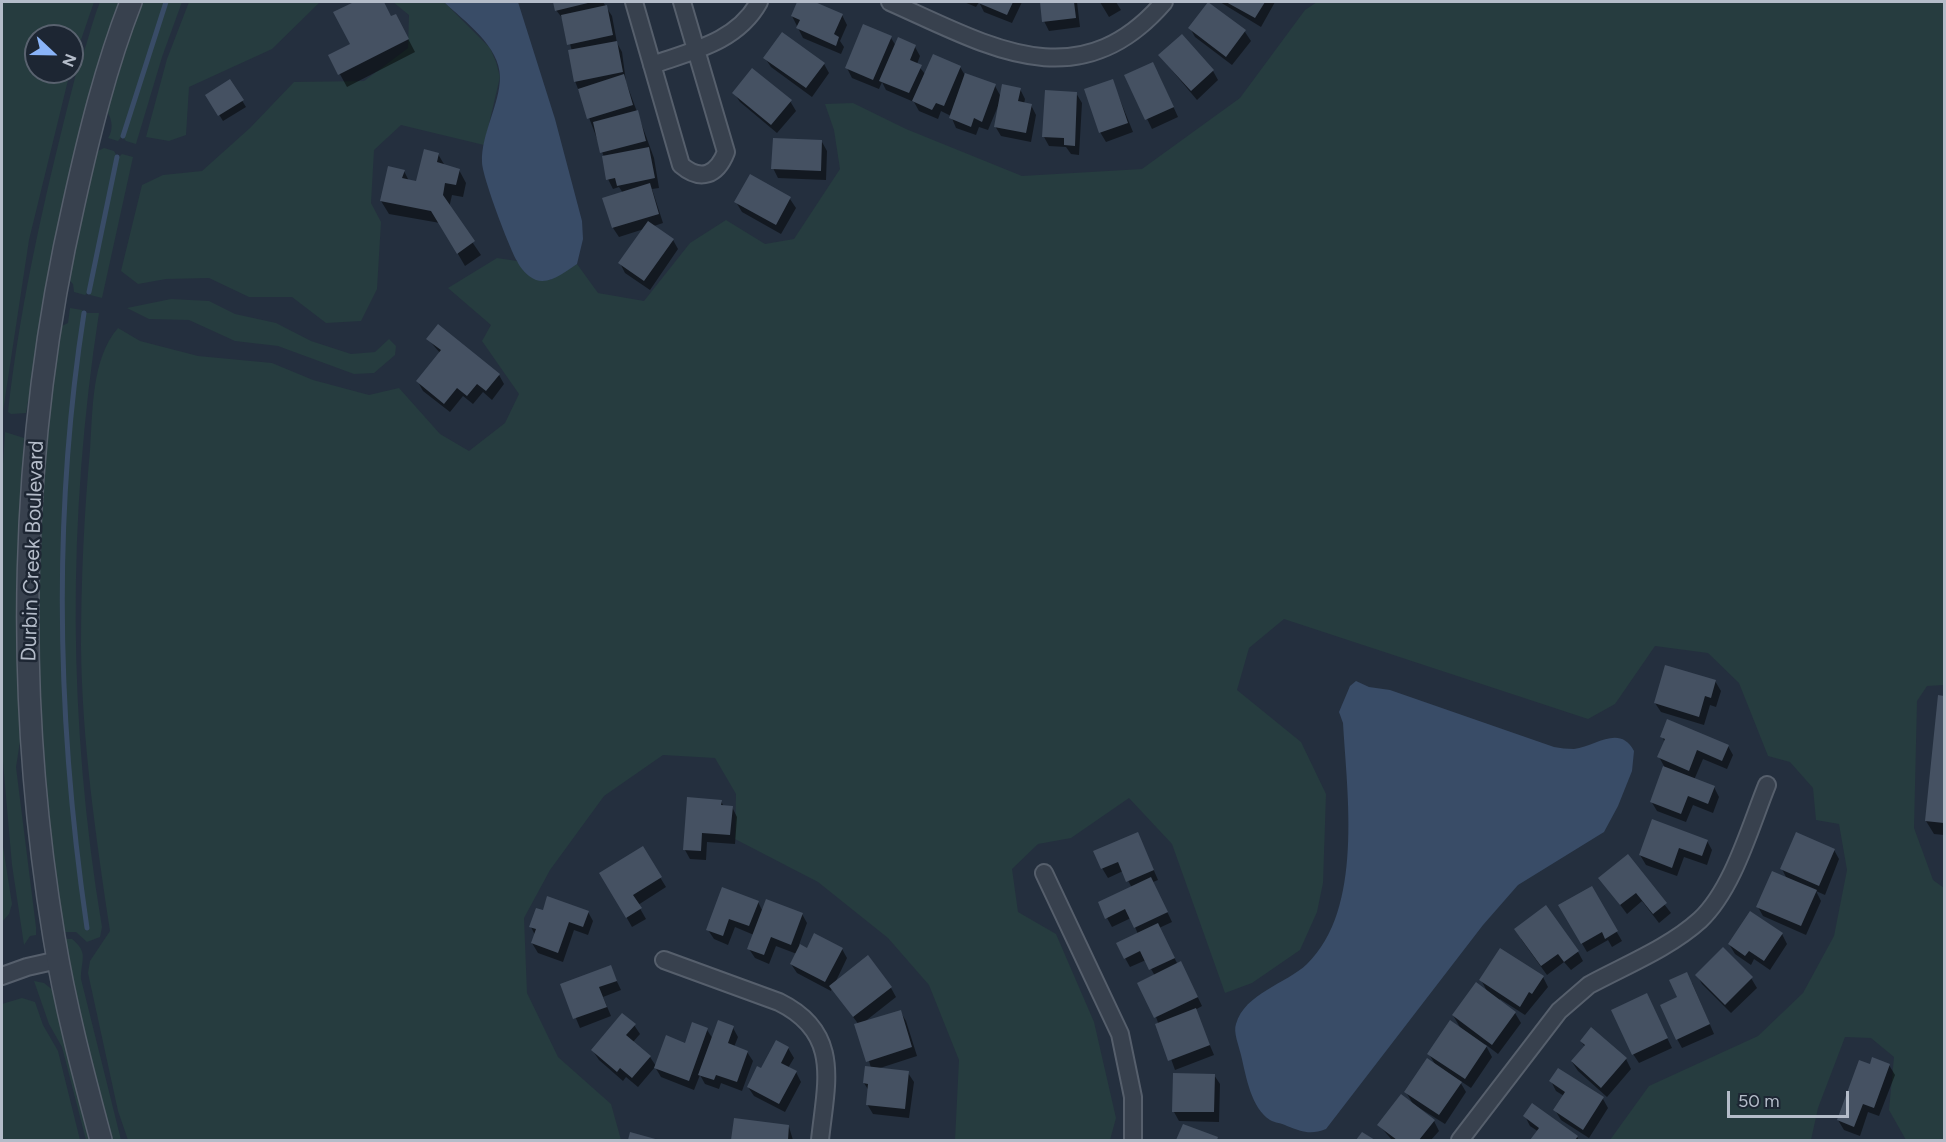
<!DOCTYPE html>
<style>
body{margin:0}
#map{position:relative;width:1946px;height:1142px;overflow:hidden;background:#242f3e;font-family:Figtree,sans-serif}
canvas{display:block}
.frame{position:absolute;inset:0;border:3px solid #b4bcc9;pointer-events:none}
.north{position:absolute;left:24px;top:24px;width:60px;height:60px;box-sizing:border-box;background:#1d2633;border:2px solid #59626f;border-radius:50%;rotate:112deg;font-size:16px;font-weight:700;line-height:24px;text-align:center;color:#b4bcc9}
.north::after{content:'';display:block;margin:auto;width:21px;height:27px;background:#8ab4f8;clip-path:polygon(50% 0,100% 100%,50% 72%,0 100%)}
.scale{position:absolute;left:1727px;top:1091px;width:122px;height:27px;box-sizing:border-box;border:3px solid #b4bcc9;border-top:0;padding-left:8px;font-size:18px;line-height:21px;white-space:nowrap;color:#b4bcc9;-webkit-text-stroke:4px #1d2633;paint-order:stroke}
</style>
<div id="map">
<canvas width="1946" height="1142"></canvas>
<div class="frame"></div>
<div class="north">N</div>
<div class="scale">50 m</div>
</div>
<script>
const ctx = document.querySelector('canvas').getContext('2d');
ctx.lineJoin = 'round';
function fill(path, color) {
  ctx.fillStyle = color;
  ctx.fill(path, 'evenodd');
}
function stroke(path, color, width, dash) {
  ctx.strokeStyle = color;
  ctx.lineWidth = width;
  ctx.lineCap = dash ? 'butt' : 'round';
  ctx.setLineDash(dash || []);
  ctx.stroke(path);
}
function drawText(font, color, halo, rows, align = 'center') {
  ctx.font = font + ' Figtree,sans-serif';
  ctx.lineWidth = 5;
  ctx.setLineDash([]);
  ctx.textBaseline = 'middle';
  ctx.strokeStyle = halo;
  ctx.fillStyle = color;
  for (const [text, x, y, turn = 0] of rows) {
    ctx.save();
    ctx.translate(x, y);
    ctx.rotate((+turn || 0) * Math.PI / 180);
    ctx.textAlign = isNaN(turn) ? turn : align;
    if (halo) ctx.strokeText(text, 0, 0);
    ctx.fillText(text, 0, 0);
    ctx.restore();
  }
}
fill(new Path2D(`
 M2 2H94L72 66V36H36V72H70L29 240 2 418Z
 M100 2H123L32 399 28 401 26 413 11 414 8 412C21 296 48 182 77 70 87 47 91 24 100 2Z
 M141 2H182L162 57 136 144 126 141 122 136 118 141 108 138C113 131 113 121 107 111Z
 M189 2H320L272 49 189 87 186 135 169 141 146 137 167 59Z
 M393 2H444L490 48 496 62 500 77 484 145 401 125 374 150 371 203 381 222 377 289 361 321 326 323 292 297H249L209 278 166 279 138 284 121 271 142 185 163 175 202 171 250 128 294 82 364 81 408 48 409 15Z
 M1317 2H1944V685L1927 686 1917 701 1914 828 1933 880 1944 888V1140H1906L1889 1110 1894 1057 1871 1038 1845 1037 1818 1108 1811 1140H1610L1649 1086 1758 1036 1803 993 1834 936 1847 870 1839 824 1816 820 1813 788 1790 762 1768 756 1739 683 1708 653 1655 646 1615 704 1588 719 1284 619 1249 648 1237 690 1301 742 1326 794 1323 883 1317 912 1300 950 1252 983 1225 993 1172 844 1129 798 1071 838 1038 844 1012 869 1018 912 1056 934 1094 1022 1116 1118 1110 1140H955L959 1060 929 985 888 938 818 882 735 839 736 794 715 758 663 755 604 796 550 870 524 918 527 993 558 1057 611 1104 621 1140H128L118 1111 88 973 90 961 110 931C96 837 82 742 81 646 81 580 84 515 90 450 93 411 91 359 118 328L140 341 198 356 272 363 313 380 369 395 399 388 440 434 469 451 505 423 519 394 482 341 491 325 448 288 497 258 517 261 526 273 550 280 577 264 598 293 644 301 690 243 726 220 765 244 794 239 840 169 834 130 825 104 853 103 906 129 1022 176 1142 169 1240 98 1305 10Z
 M104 148 114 151 118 158 122 154 133 157 102 298 90 295 88 292 85 295 74 292 73 284 68 279 96 152Z
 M171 299 209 301 235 314 276 323 311 341 351 354 375 352 389 339 396 346 395 355 374 373 354 374 278 346 235 341 189 320 149 319 127 308Z
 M70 308 82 310 84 313H99C67 520 68 721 102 927L100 937 87 942 76 932H63C51 844 41 756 38 666 34 553 44 439 60 327L68 323Z
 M5 432 24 438 23 448 26 452 22 729 16 767 36 927V935L30 936 24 945 12 865 2 751V479Z
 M2 840 12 904 9 914 2 922Z
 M65 939H72C89 953 81 959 81 979L121 1140H112L84 1031Z
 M34 981 44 983 54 991 93 1140H86L62 1047 49 1024Z
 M22 998 35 1002 43 1025 58 1051 80 1140H2V1004Z`), '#263c3f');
fill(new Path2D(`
 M444 2H518L555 119 582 221 583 239 577 264C566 271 550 285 536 280 528 277 520 268 517 261 509 247 482 176 482 162 481 134 500 104 500 77 500 46 464 21 444 2Z
 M1356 681 1369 687 1390 690 1554 747C1560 748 1567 749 1574 749 1596 746 1620 724 1634 751L1632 771 1618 806 1604 832 1518 885 1483 925 1326 1129C1311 1135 1302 1132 1287 1126 1282 1123 1275 1123 1270 1120 1251 1108 1246 1076 1241 1055 1239 1046 1233 1032 1236 1024 1245 993 1286 984 1307 964 1364 909 1347 794 1343 723L1339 712 1350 686Z`), '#394c67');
fill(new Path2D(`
 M357 2H383L391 18 403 29 415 52 347 87 330 56 352 45 335 13Z
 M555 2H603L612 16 617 43 622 52 626 82 654 158 659 188 652 189 663 223 654 226 673 240 678 249 650 290 625 273 620 263 644 229 619 237 613 228 604 199 623 193 619 187 613 189 608 179 604 157 575 81 572 51 563 19 556 10Z
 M798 2H811L842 15 847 25 840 41 844 47 841 54 803 38 792 16Z
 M964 2H1022L1012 23 984 12 979 2 976 7Z
 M1041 2H1077L1080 27 1049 31 1044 21Z
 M1100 2H1116L1121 10 1109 17Z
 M1220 2H1275L1261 27Z
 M1208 4 1245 32 1251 41 1232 65 1195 37 1190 28Z
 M891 38 896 46 915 47 920 56 917 64 925 74 960 67 966 77 995 86 1001 97 1020 89 1025 99 1024 104 1031 105 1036 115 1031 142 1001 136 995 126 1001 99 988 130 979 127 976 135 956 128 951 116 941 111 938 119 919 111 914 102 886 90 882 82 879 89 852 78 847 68Z
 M1160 56 1213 71 1218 80 1197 100Z
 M765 58 824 64 829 73 812 97 771 67Z
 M1158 73 1178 117 1152 129 1126 76Z
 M1112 80 1133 132 1106 142 1100 132Z
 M230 81 246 107 223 121 207 95Z
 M734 93 790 101 796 111 777 133 740 102Z
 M1076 93 1082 103 1079 155 1071 154 1066 147 1049 146 1044 137Z
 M822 142 827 151 826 180 778 178 773 168Z
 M438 154 445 166 459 170 466 183 463 197 452 195 449 208 481 255 465 266 440 223 389 214 381 201 404 171 409 181 417 183Z
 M751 176 790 199 796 208 781 234 742 212 736 202Z
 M428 339 499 375 504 384 492 400 483 392 473 404 463 396 450 412 423 391 418 382 440 353Z
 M1715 681 1721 691 1716 707 1710 705 1704 725 1661 712 1655 703Z
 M1939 697H1944V835L1934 834 1926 821Z
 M1662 736 1728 746 1733 755 1727 769 1703 759 1694 780 1714 787 1719 797 1713 813 1693 805 1686 822 1657 811 1651 801 1664 766 1659 757 1665 743Z
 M721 801 724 807H732L737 817 735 844 707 842 706 860 690 859 685 850Z
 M1707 841 1712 850 1707 865 1684 857 1677 876 1646 865 1640 855Z
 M1142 843 1158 880 1153 882 1172 922 1159 928 1178 965 1186 973 1202 1006 1195 1010 1214 1055 1175 1070 1156 1017 1155 976 1146 960 1130 967 1125 958 1138 934 1131 918 1112 927 1107 918 1132 888 1123 871 1108 878 1102 868Z
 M642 848 666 887 638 905 646 919 632 927 601 873Z
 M1834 850 1839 859 1825 895 1816 891 1821 901 1806 935 1763 916 1758 907 1787 879 1782 869Z
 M1627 856 1671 913 1659 923 1642 901 1627 914 1600 878Z
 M1591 888 1622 941 1612 947 1608 940 1587 952 1560 906Z
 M758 902 763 912 802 914 807 923 799 945 807 950 842 949 847 958 835 983 891 988 896 997 863 1023 900 1011 906 1021 917 1056 877 1069 908 1073 914 1082 909 1118 873 1114 867 1104 869 1091 864 1083 871 1068 859 1025 832 988 831 991 797 973 791 964 797 954 776 946 769 964 755 958 749 949 754 935 735 927 728 945 714 939 708 930Z
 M588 912 593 921 588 935 574 930 563 962 538 953 532 943 535 935 531 927Z
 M1782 934 1787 944 1770 970 1754 959 1751 965 1735 954 1729 944Z
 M1521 939 1578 952 1583 961 1571 970 1564 962 1547 975Z
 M610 967 621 990 603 997 611 1016 580 1028 562 985Z
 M1697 975 1751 978 1757 988 1731 1013 1702 984Z
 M1543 977 1548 987 1525 1015 1500 999 1499 1001 1515 1013 1521 1023 1498 1054 1485 1044 1492 1057 1471 1088 1459 1080 1466 1092 1445 1124 1413 1104 1406 1092 1436 1066 1429 1054 1462 1031 1453 1015 1488 993 1481 980Z
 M1692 983 1714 1034 1682 1048 1677 1039 1679 998Z
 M1651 1005 1672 1048 1639 1063 1633 1054Z
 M634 1025 640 1034 633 1042 650 1057 656 1066 707 1030 713 1039 733 1028 738 1037 734 1047 747 1052 753 1061 742 1091 721 1083 719 1089 705 1084 700 1075 694 1090 661 1077 655 1067 638 1087 626 1077 623 1081 599 1060 593 1051Z
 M1591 1029 1626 1059 1631 1069 1607 1097 1578 1071 1572 1062 1585 1047 1581 1041Z
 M777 1042 788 1048 794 1058 788 1068 796 1072 801 1082 785 1112 754 1096 748 1087 762 1070Z
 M1889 1065 1895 1075 1879 1116 1868 1112 1860 1136 1844 1130 1838 1120 1871 1066Z
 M1214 1075 1220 1084 1219 1122 1179 1121 1174 1112Z
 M1551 1081 1603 1099 1608 1108 1589 1138 1561 1120 1555 1110 1564 1096 1556 1091Z
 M1525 1116 1577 1137 1579 1140H1532L1539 1132 1530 1126Z
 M736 1120 789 1127 793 1140H733Z
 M1434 1121 1439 1131 1431 1140H1392L1379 1125Z
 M1184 1126 1217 1139 1218 1140H1178Z`), '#0007');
stroke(new Path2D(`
 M123 136 166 2
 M89 292 117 157
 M84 313C52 518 57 723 87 928`), '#394c67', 5);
fill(new Path2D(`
 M354 2H384L391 16 396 14 409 39 338 75 328 55 350 44 333 12Z
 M553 2H592L555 11Z
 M797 2H815L843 14 834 34 839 37 836 46 796 28 800 20 791 16Z
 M976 2H1013L1007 15Z
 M1040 2H1074L1076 18 1042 22Z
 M1208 2 1246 30 1226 57 1188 28Z
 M1226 2H1265L1255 18Z
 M607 5 613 35 567 45 561 15Z
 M863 24 892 36 873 80 845 68Z
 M782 32 825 63 806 88 763 58Z
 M1182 34 1214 70 1191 91 1158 55Z
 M898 37 916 45 910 60 922 65 909 93 879 81Z
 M617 41 623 72 574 82 568 50Z
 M933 54 961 66 944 106 936 103 932 110 912 101Z
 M1153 62 1174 107 1145 120 1124 75Z
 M752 68 792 100 771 125 732 93Z
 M965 73 996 84 982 122 974 118 971 127 949 118Z
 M624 74 633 105 587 119 578 89Z
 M230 79 244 100 218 116 205 95Z
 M1113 79 1128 123 1099 133 1084 89Z
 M1002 84 1021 88 1018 101 1032 104 1026 133 994 127Z
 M1045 90 1077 92 1075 146 1064 145V138L1042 137Z
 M638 110 646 141 600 153 593 122Z
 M773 138 822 140 821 171 771 169Z
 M649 147 655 178 617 186 615 178 606 180 602 156Z
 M424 149 439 153 437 162 460 169 456 185 445 183 443 195 475 241 457 254 431 211 380 201 388 166 405 170 402 178 416 181Z
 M750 174 791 197 776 225 734 202Z
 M650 183 659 214 612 228 602 198Z
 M648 221 674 239 644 281 618 263Z
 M438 324 500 374 486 391 477 384 467 396 457 388 444 404 416 381 441 350 426 339Z
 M1665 665 1716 680 1711 698 1705 696 1699 717 1654 703Z
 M1938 695 1944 696V823L1925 821Z
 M1667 719 1729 745 1722 761 1697 750 1689 771 1657 757 1665 739 1660 737Z
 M1663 766 1715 786 1708 804 1688 796 1681 814 1650 802Z
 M687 797 722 800 721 805 733 806 730 835 702 833 701 851 683 850Z
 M1652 819 1708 840 1702 856 1679 848 1672 868 1639 855Z
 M1138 832 1154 870 1126 882 1118 862 1101 869 1093 851Z
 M1796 832 1835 849 1819 886 1780 869Z
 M643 846 662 877 633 895 642 908 626 918 599 873Z
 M1628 854 1667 903 1653 914 1636 893 1620 905 1598 878Z
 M1772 871 1817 890 1801 926 1756 907Z
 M1151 877 1168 912 1134 928 1125 909 1105 919 1098 902Z
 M1592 886 1618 931 1605 939 1602 932 1581 944 1558 905Z
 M722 887 759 901 749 926 729 919 723 936 706 930Z
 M547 896 589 911 583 927 569 922 558 953 531 943 536 929 529 927 536 908 543 910Z
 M766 899 803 913 791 945 771 937 764 955 747 949Z
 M1546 905 1579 951 1564 962 1558 954 1541 966 1514 929Z
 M1750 911 1783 933 1764 961 1749 951 1745 956 1728 944Z
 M1158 923 1175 958 1149 970 1140 951 1124 959 1116 943Z
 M814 933 843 948 825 982 790 964 800 944 807 948Z
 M1723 947 1753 977 1725 1005 1695 975Z
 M1500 948 1544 976 1532 994 1529 992 1520 1007 1479 980Z
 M868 955 892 987 853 1017 829 986Z
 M1181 961 1198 997 1154 1018 1137 983Z
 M611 965 617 981 599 987 607 1007 573 1019 560 984Z
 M1687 972 1710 1024 1676 1040 1660 1005 1677 997 1669 980Z
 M1476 982 1516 1012 1492 1045 1452 1015Z
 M1647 993 1668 1038 1632 1055 1611 1010Z
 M1196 1008 1210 1045 1168 1061 1155 1024Z
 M901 1010 912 1047 866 1062 854 1024Z
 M622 1013 636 1024 626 1035 651 1056 632 1078 620 1068 617 1072 591 1050Z
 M718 1020 734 1026 728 1043 748 1051 737 1082 716 1075 714 1080 698 1075Z
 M1450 1020 1487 1046 1465 1079 1427 1054Z
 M692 1022 708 1028 689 1081 654 1068 666 1035 685 1043Z
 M1591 1027 1627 1058 1601 1088 1571 1061 1585 1045 1580 1041Z
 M776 1040 789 1047 781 1063 797 1071 779 1104 747 1087 757 1066 761 1068Z
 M1872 1057 1890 1064 1874 1108 1863 1104 1854 1127 1837 1120 1859 1060 1870 1064Z
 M1427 1058 1462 1082 1439 1115 1404 1092Z
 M865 1066 909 1071 905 1109 866 1105 868 1084 863 1083Z
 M1558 1068 1604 1097 1583 1130 1553 1110 1565 1092 1549 1081Z
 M1173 1073 1215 1074 1214 1112H1172Z
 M1401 1094 1435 1120 1419 1140H1397L1377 1125Z
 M1532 1103 1578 1136 1575 1140H1530L1539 1128 1523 1116Z
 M734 1118 789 1125 788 1140H731Z
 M1183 1124 1218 1137 1217 1140H1176Z
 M630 1132 659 1140H628Z
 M1362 1132 1375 1140H1356Z`), '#455162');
const minor = new Path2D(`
 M634 2 681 165C701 182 717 175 726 152L682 2
 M890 2C987 45 1078 102 1164 2
 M652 65C692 51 737 42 759 2
 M1044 873 1120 1034 1133 1097V1140
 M664 960 779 1002C842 1033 826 1083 820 1140
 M2 976 27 967 58 960
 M1460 1140 1559 1011 1589 985C1626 965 1669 948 1700 920 1733 889 1750 827 1767 785`);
const tertiary = new Path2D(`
 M101 1140C83 1073 65 1005 54 937 14 694 19 443 74 203 89 135 106 66 131 2`);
stroke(minor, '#565f6c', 20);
stroke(tertiary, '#565f6c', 24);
stroke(minor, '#38414e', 16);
stroke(tertiary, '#38414e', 21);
drawText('21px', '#b4bcc9', '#1d2633', [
 ["Durbin Creek Boulevard",33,551,-88]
]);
</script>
